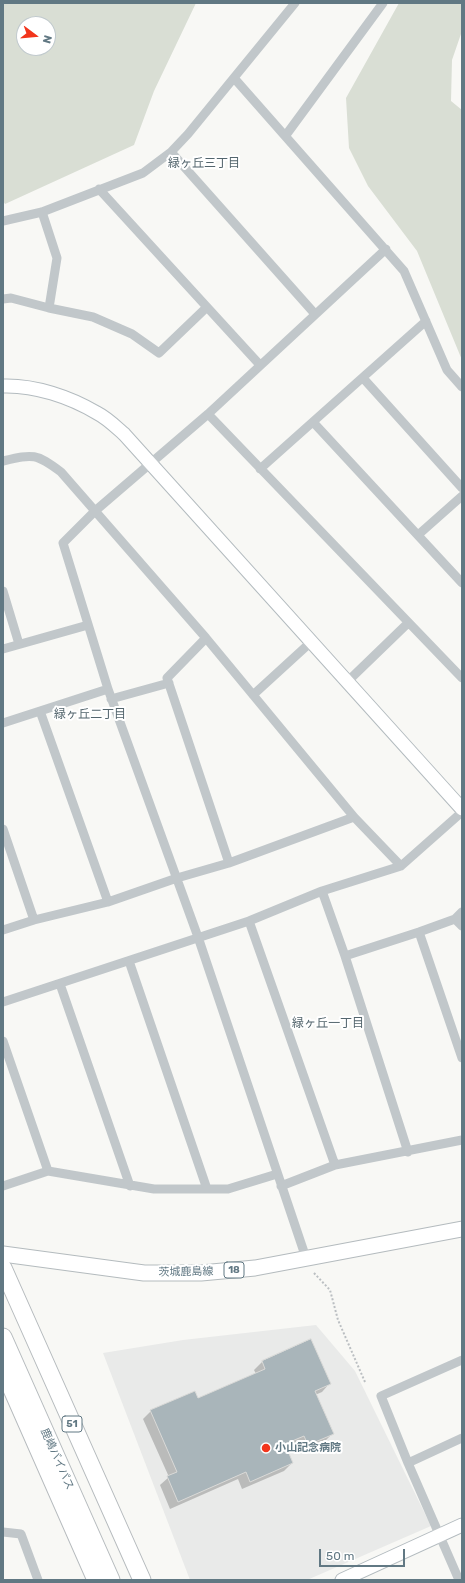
<!DOCTYPE html>
<meta charset="utf-8">
<style>
body{margin:0}
#map{position:relative;width:465px;height:1583px;overflow:hidden;background:#f8f8f5;font-family:Rubik,sans-serif}
canvas{display:block}
.frame{position:absolute;inset:0;border:4px solid #617883;pointer-events:none}
.north{position:absolute;left:16px;top:16px;width:40px;height:40px;box-sizing:border-box;background:#fff;border:1px solid #c0c9cd;border-radius:50%;rotate:106deg;font-size:11px;font-weight:700;line-height:16px;text-align:center;color:#617883}
.north::after{content:'';display:block;margin:auto;width:14px;height:18px;background:#f2351c;clip-path:polygon(50% 0,100% 100%,50% 72%,0 100%)}
.scale{position:absolute;left:319px;top:1549px;width:86px;height:18px;box-sizing:border-box;border:2px solid #617883;border-top:0;padding-left:5px;font-size:12px;line-height:14px;white-space:nowrap;color:#617883;-webkit-text-stroke:3px #fff;paint-order:stroke}
</style>
<div id="map">
<canvas width="465" height="1583"></canvas>
<div class="frame"></div>
<div class="north">N</div>
<div class="scale">50 m</div>
</div>
<script>
const ctx = document.querySelector('canvas').getContext('2d');
ctx.lineJoin = 'round';
function fill(path, color) {
  ctx.fillStyle = color;
  ctx.fill(path, 'evenodd');
}
function stroke(path, color, width, dash) {
  ctx.strokeStyle = color;
  ctx.lineWidth = width;
  ctx.lineCap = dash ? 'butt' : 'round';
  ctx.setLineDash(dash || []);
  ctx.stroke(path);
}
function drawText(font, color, halo, rows, align = 'center') {
  ctx.font = font + ' Rubik,"Noto Sans JP",sans-serif';
  ctx.lineWidth = 4;
  ctx.setLineDash([]);
  ctx.textBaseline = 'middle';
  ctx.strokeStyle = halo;
  ctx.fillStyle = color;
  for (const [text, x, y, turn = 0] of rows) {
    ctx.save();
    ctx.translate(x, y);
    ctx.rotate((+turn || 0) * Math.PI / 180);
    ctx.textAlign = isNaN(turn) ? turn : align;
    if (halo) ctx.strokeText(text, 0, 0);
    ctx.fillText(text, 0, 0);
    ctx.restore();
  }
}
fill(new Path2D(`
 M316 1325 355 1371 431 1526 307 1580H190L103 1353 183 1340Z`), '#e9eae9');
fill(new Path2D(`
 M3 3H196L154 91 134 145 5 204 3 201ZM24 24H48V48H24Z
 M399 3H462V31L452 60 451 101 462 110V360L417 251 368 186 349 148 346 98Z`), '#d9ded4');
fill(new Path2D(`
 M310 1340 329 1384 322 1392 315 1395 332 1434 325 1441 301 1452 297 1443 285 1448 292 1463 284 1471 242 1489 238 1479 170 1509 160 1485 169 1477 143 1419 151 1411 198 1399 256 1374 254 1370 262 1362Z`), '#0003');
const building = new Path2D(`
 M311 1339 331 1384 315 1391 334 1434 308 1445 304 1436 285 1444 293 1463 250 1482 246 1472 178 1502 167 1476 177 1472 150 1410 195 1391 198 1398 265 1369 262 1361Z`);
fill(building, '#a9b5ba');
stroke(building, '#dadad8', 1);
const secondary = new Path2D(`
 M3 386C35 385 70 397 97 413 107 418 116 427 124 434L462 809
 M342 1580 462 1525`);
const primary = new Path2D(`
 M3 1254 144 1273H201L255 1268 462 1229`);
const highway = new Path2D(`
 M3 1268 142 1580
 M3 1337 111 1580
 M3 1369 96 1580`);
stroke(secondary, '#b3bbbf', 15);
stroke(primary, '#b4bbbe', 17);
stroke(highway, '#b6bbbe', 19);
stroke(new Path2D(`
 M314 1273 330 1290 338 1320 365 1382`), '#bbbfc2', 2, [2, 2]);
stroke(new Path2D(`
 M234 78 404 271 447 370 462 387
 M286 135 383 3
 M171 152 315 314
 M99 189 260 365
 M42 212 57 258 49 308
 M3 221 42 212 143 173 171 152 188 134 295 3
 M3 299 11 298 49 308 93 317 132 334 159 353 207 307
 M363 378 462 488
 M208 414 462 678
 M313 422 462 583
 M3 461C33 454 36 453 61 472L206 638 354 817 401 866
 M260 469 426 321
 M418 535 462 496
 M3 591 19 644
 M206 638 167 678 229 863
 M3 649 88 625
 M347 682 408 623
 M253 695 311 642
 M111 699 169 683
 M40 711 108 902
 M3 723 108 689
 M3 829 34 920
 M322 891 345 956 408 1152
 M455 919 462 926
 M249 921 335 1165
 M3 930 34 920 108 902 177 878 229 863 354 817
 M419 932 462 1058
 M345 956 419 932 455 919 462 912
 M129 961 207 1189
 M60 984 130 1186
 M3 1002 249 921 322 891 401 866 462 812
 M3 1041 48 1171 3 1186
 M48 1171 154 1189H228L277 1174
 M281 1186 335 1165 462 1140
 M306 1258 198 937 108 689 63 543 95 511 208 414 386 249
 M408 1463 462 1438
 M3 1532 21 1534 38 1580
 M459 1580 408 1463 381 1396 462 1360`), '#c1c7ca', 9);
stroke(secondary, '#fff', 13);
stroke(primary, '#fff', 15);
stroke(highway, '#fff', 17);
for (const [x, y, r, color] of [
 [266,1448,5,"#f2351c"]
]) {
  const dot = new Path2D();
  dot.arc(x, y, r, 0, 2 * Math.PI);
  ctx.fillStyle = color;
  ctx.fill(dot);
  stroke(dot, '#fff', 1.5);
}
for (const [x, y, w] of [
 [234,1270,20],
 [72,1424,20]
]) {
  const box = new Path2D();
  box.roundRect(x - w / 2, y - 8, w, 16, 3);
  ctx.fillStyle = '#fff';
  ctx.fill(box);
  stroke(box, '#617883', 1);
}
drawText('bold 10px', '#617883', null, [
 ["18",234,1270],
 ["51",72,1424]
]);
drawText('11px', '#617883', '#fff', [
 ["茨城鹿島線",186,1272,-1],
 ["鹿嶋バイパス",57,1459,66]
]);
drawText('bold 11px', '#617883', '#fff', [
 ["小山記念病院",275,1448]
], 'left');
drawText('12px', '#53656d', '#fff', [
 ["緑ヶ丘三丁目",204,164],
 ["緑ヶ丘二丁目",90,715],
 ["緑ヶ丘一丁目",328,1024]
]);
</script>
